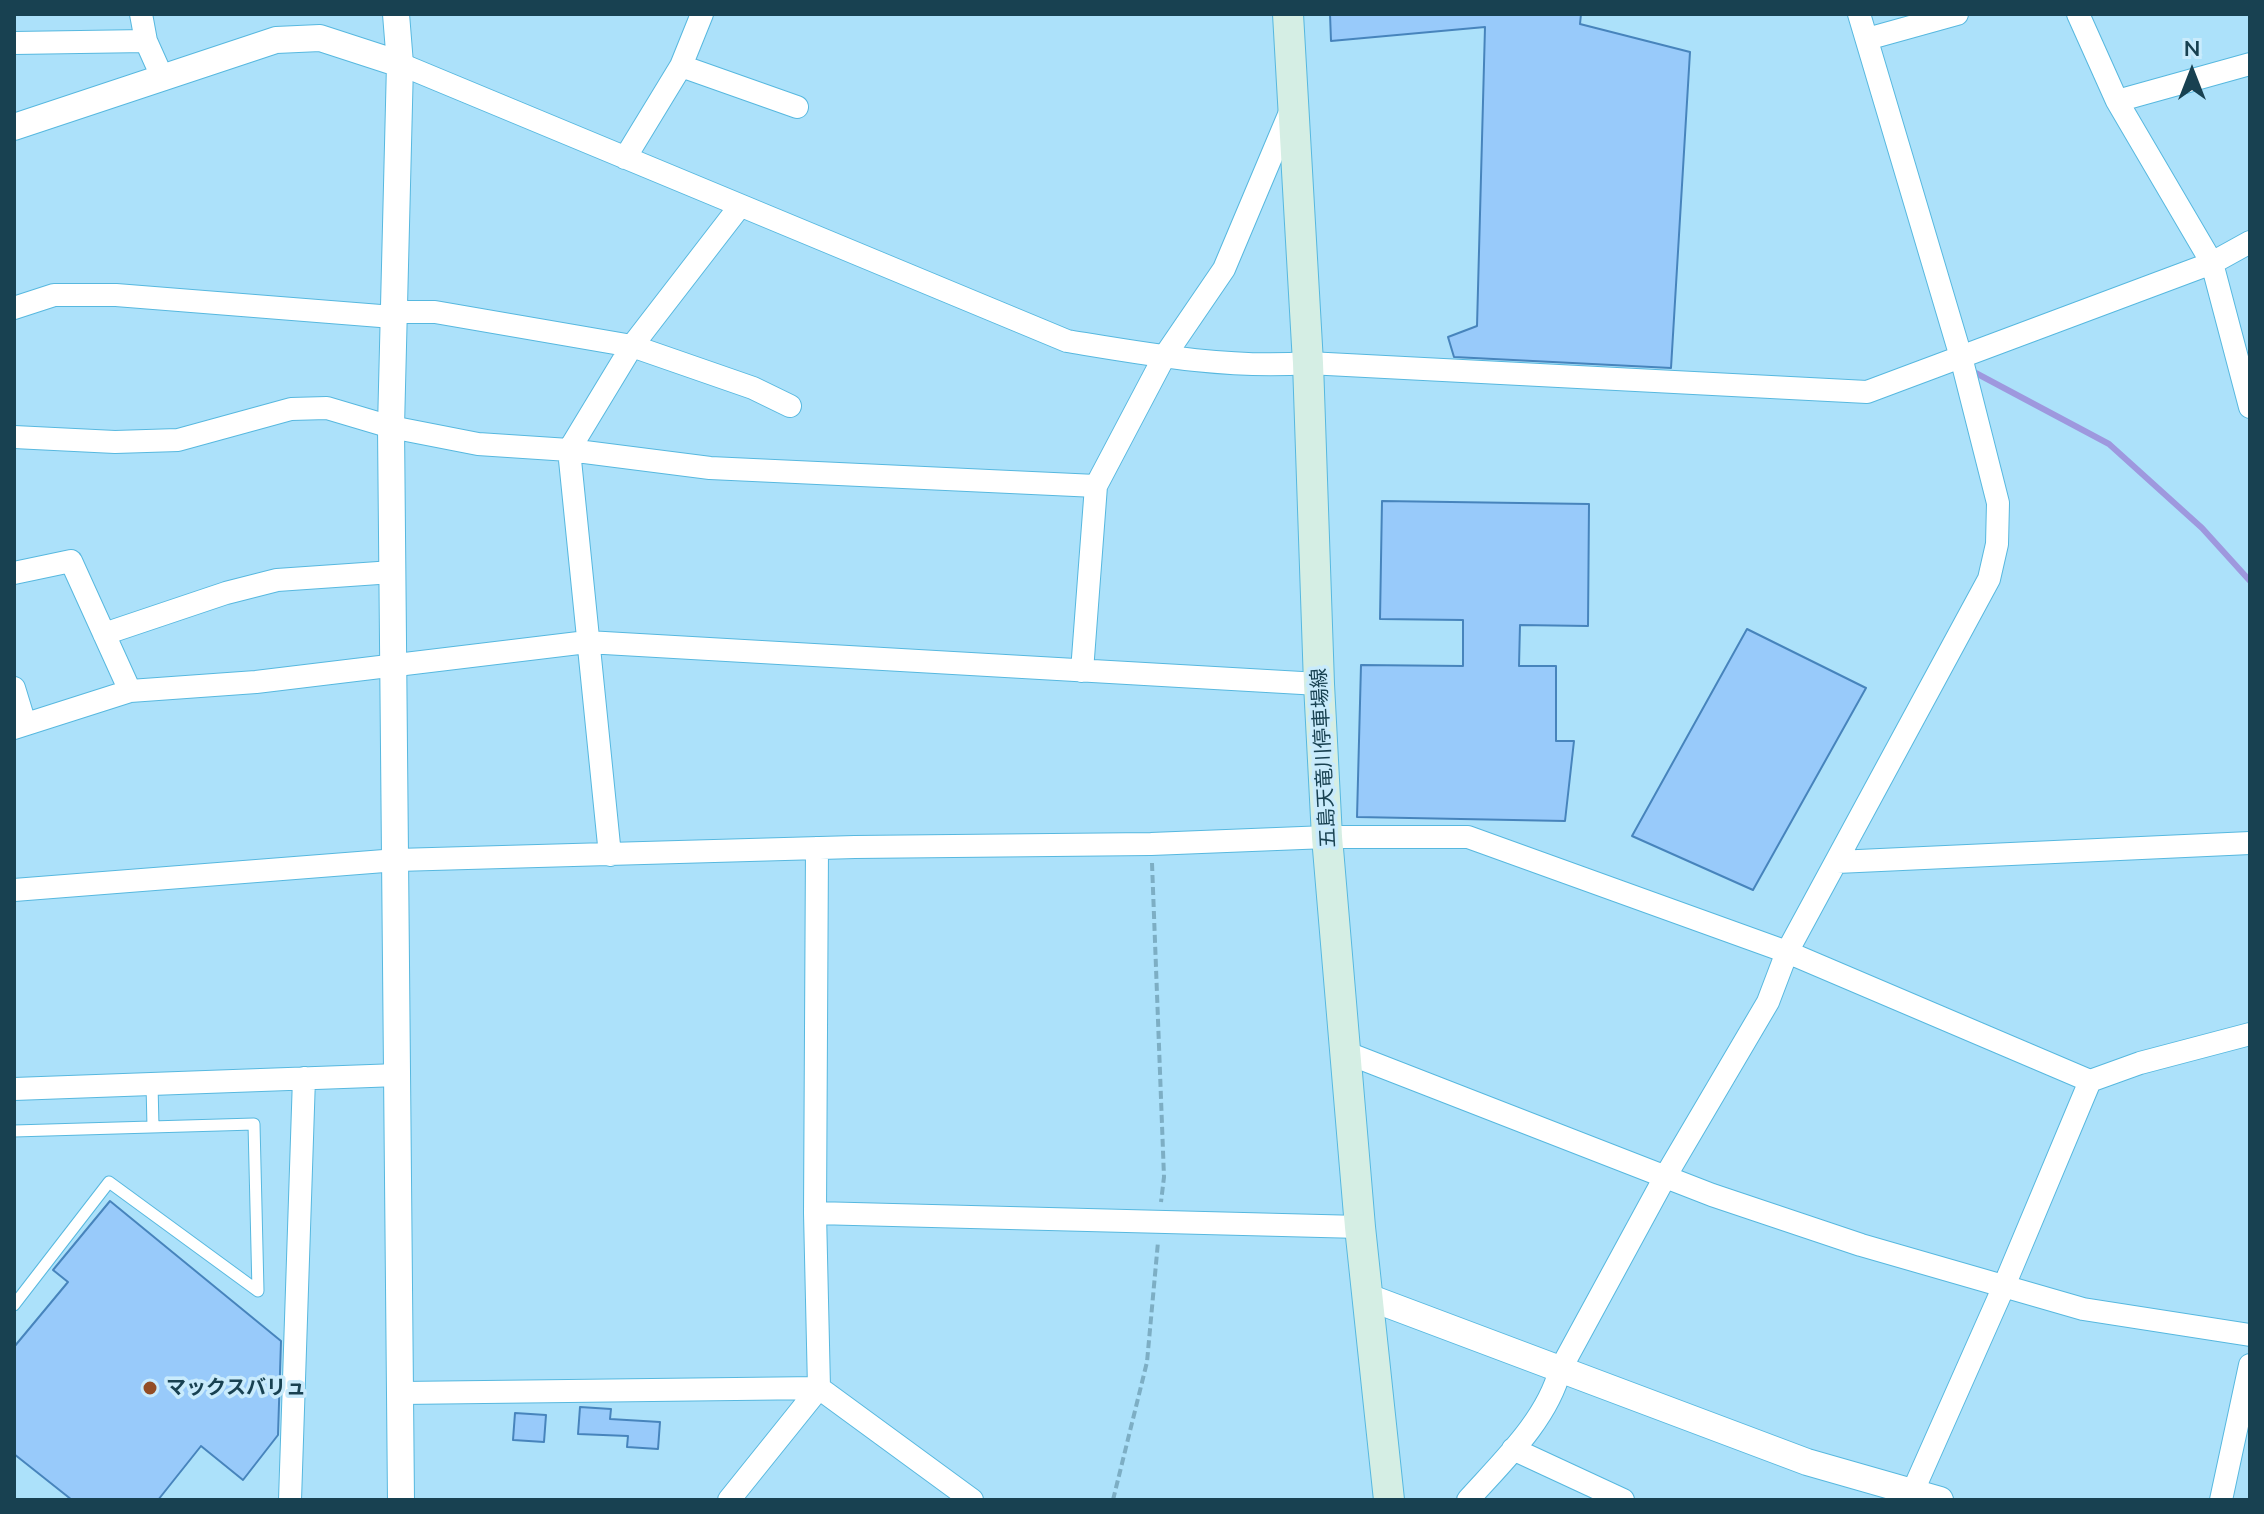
<!DOCTYPE html>
<meta charset="utf-8">
<style>
body{margin:0}
#map{position:relative;width:2264px;height:1514px;overflow:hidden;background:#ace1fa;font-family:Mulish,sans-serif}
canvas{display:block}
.frame{position:absolute;inset:0;border:16px solid #184151;pointer-events:none}
.north{position:absolute;left:2152px;top:32px;width:80px;height:80px;-webkit-text-stroke:6px #c9ebfc;paint-order:stroke;rotate:0deg;font-size:22px;font-weight:700;line-height:32px;text-align:center;color:#184151}
.north::after{content:'';display:block;margin:auto;width:28px;height:36px;background:#184151;clip-path:polygon(50% 0,100% 100%,50% 72%,0 100%)}
</style>
<div id="map">
<canvas width="2264" height="1514"></canvas>
<div class="frame"></div>
<div class="north">N</div>
</div>
<script>
const ctx = document.querySelector('canvas').getContext('2d');
ctx.lineJoin = 'round';
function stroke(path, color, width, dash) {
  ctx.strokeStyle = color;
  ctx.lineWidth = width;
  ctx.lineCap = dash ? 'butt' : 'round';
  ctx.setLineDash(dash || []);
  ctx.stroke(path);
}
function fill(path, color) {
  ctx.fillStyle = color;
  ctx.fill(path, 'evenodd');
}
function drawText(font, color, halo, rows, align = 'center') {
  ctx.font = font + ' Mulish,"Noto Sans JP",sans-serif';
  ctx.lineWidth = 7;
  ctx.setLineDash([]);
  ctx.textBaseline = 'middle';
  ctx.strokeStyle = halo;
  ctx.fillStyle = color;
  for (const [text, x, y, turn = 0] of rows) {
    ctx.save();
    ctx.translate(x, y);
    ctx.rotate((+turn || 0) * Math.PI / 180);
    ctx.textAlign = isNaN(turn) ? turn : align;
    if (halo) ctx.strokeText(text, 0, 0);
    ctx.fillText(text, 0, 0);
    ctx.restore();
  }
}
stroke(new Path2D(`
 M1972 371 2109 444 2202 528 2250 581`), '#9e98de', 6);
const building = new Path2D(`
 M1330 14H1581L1580 24 1690 52 1671 368 1454 357 1448 337 1477 326 1485 27 1331 41Z
 M1382 501 1589 504 1588 626 1520 625 1519 666H1556V741H1574L1565 821 1357 817 1361 665 1463 666V620L1380 619Z
 M1747 629 1866 688 1753 890 1632 836Z
 M110 1201 281 1341 278 1435 243 1480 201 1446 158 1500H72L14 1454V1347L68 1282 53 1270Z
 M580 1407 611 1409 610 1419 660 1422 658 1449 627 1447 628 1436 578 1434Z
 M515 1413 546 1415 544 1442 513 1440Z`);
fill(building, '#98cafa');
stroke(building, '#4784bc', 2);
const service = new Path2D(`
 M152 1084 153 1127
 M14 1131 254 1124 258 1291 109 1182 14 1305`);
const minor = new Path2D(`
 M141 14 146 41 163 79
 M2078 14 2117 101 2212 263 2250 407
 M1867 39 1957 14
 M14 43 146 41
 M400 64 1067 341C1146 354 1227 369 1308 363L1867 392 2212 263 2250 242
 M681 66 797 107
 M2117 101 2250 64
 M625 158 681 66 702 14
 M14 308 54 295H116L393 317
 M393 312H435L632 346 753 388 790 406
 M14 437 115 442 178 440 291 409 327 408 391 427 478 444 569 450 710 468 1096 486
 M14 573 71 561 130 691
 M104 634 226 593 277 580 393 572
 M1082 671 1096 486 1164 357 1224 269 1291 110
 M14 688 25 724
 M14 728 130 691 256 682 587 642 1319 684
 M610 855 569 450 632 346 740 206
 M1837 862 2250 843
 M14 890 397 860 855 847 1151 844 1327 837H1468L1787 952 2090 1081 2140 1063 2250 1034
 M1347 1053 1712 1195 1861 1245 2083 1309 2250 1335
 M14 1089 398 1075
 M815 1213 1360 1227
 M401 1393 819 1388 972 1500
 M1513 1449 1623 1500
 M290 1500 304 1078
 M729 1500 819 1388 815 1213 817 848
 M1468 1500C1502 1462 1547 1420 1560 1370L1665 1177 1768 1002 1787 952 1989 579 1997 544 1998 503 1961 357 1859 14
 M1909 1500 2004 1286 2090 1081
 M2221 1500 2250 1365`);
const tertiary = new Path2D(`
 M396 14 400 64 391 427 401 1500
 M14 127 276 40 320 38 400 64
 M1368 1297 1807 1462 1940 1500`);
const secondary = new Path2D(`
 M1288 14 1308 363 1319 684 1327 837 1360 1227 1389 1500`);
stroke(service, '#57b8df', 13);
stroke(minor, '#57b8df', 24);
stroke(tertiary, '#57b8df', 28);
stroke(secondary, '#57b8df', 32);
stroke(new Path2D(`
 M1152 863 1164 1177 1161 1202
 M1113 1500 1147 1362 1158 1242`), '#7daec4', 4, [8, 4]);
stroke(service, '#fff', 11);
stroke(minor, '#fff', 22);
stroke(tertiary, '#fff', 26);
stroke(secondary, '#d5eee4', 30);
for (const [x, y, r, color] of [
 [150,1388,8,"#934d25"]
]) {
  const dot = new Path2D();
  dot.arc(x, y, r, 0, 2 * Math.PI);
  ctx.fillStyle = color;
  ctx.fill(dot);
  stroke(dot, '#c9ebfc', 3);
}
drawText('20px', '#184151', '#c9ebfc', [
 ["五島天竜川停車場線",1324,758,-93]
]);
drawText('bold 20px', '#184151', '#c9ebfc', [
 ["マックスバリュ",166,1388]
], 'left');
</script>
